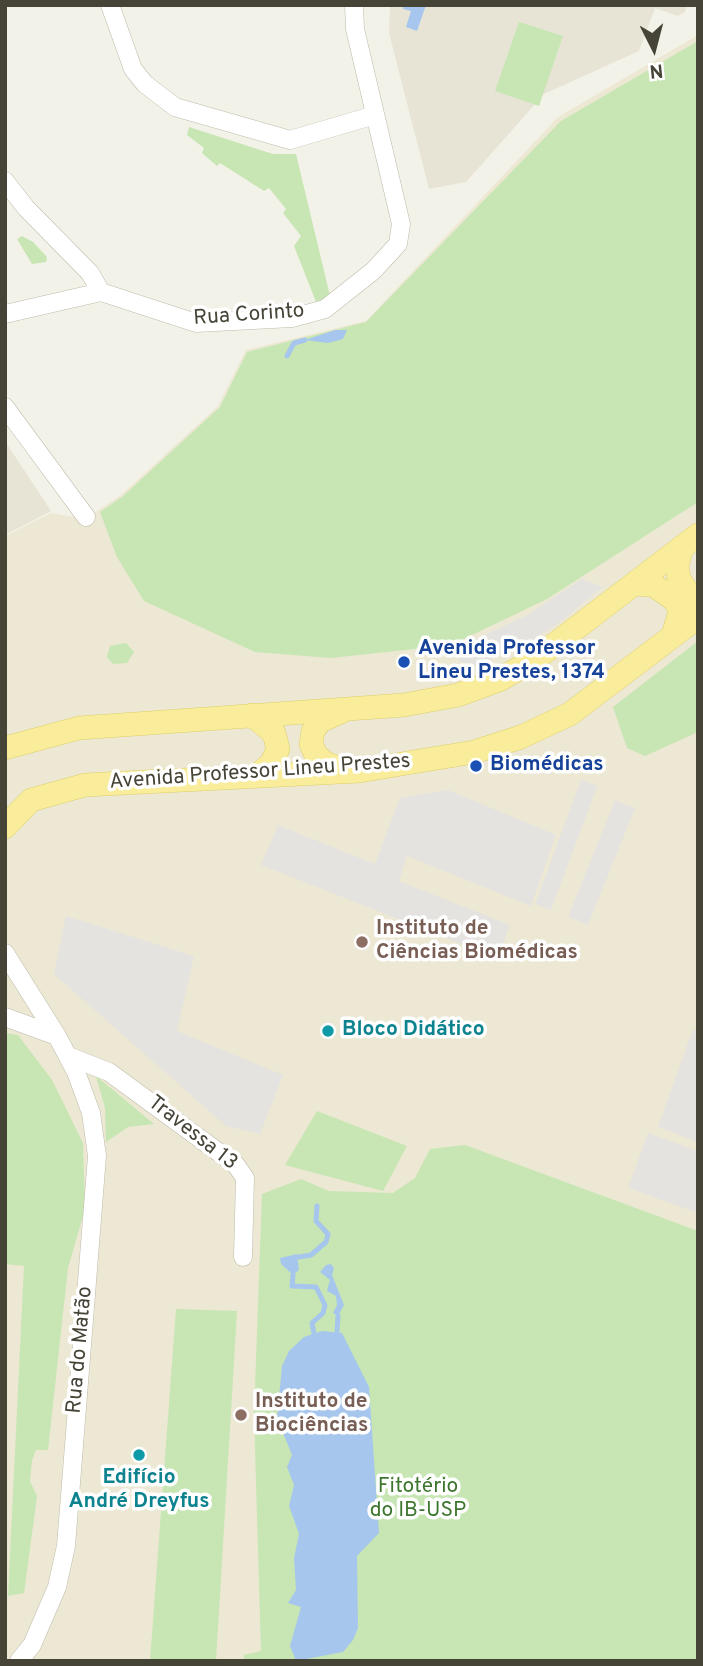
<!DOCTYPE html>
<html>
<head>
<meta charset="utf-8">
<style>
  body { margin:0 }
  #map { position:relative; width:703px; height:1666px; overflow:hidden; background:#f3f2e8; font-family:Overpass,sans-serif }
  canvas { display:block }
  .frame { position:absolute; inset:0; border:7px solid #464337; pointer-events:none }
  .north { position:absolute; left:619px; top:14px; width:70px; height:70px; -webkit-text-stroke:5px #fff; paint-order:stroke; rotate:174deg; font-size:19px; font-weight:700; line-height:28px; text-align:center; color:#464337 }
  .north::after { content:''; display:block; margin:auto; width:24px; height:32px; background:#464337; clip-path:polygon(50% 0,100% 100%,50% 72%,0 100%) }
</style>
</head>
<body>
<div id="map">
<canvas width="703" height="1666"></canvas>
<div class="frame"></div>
<div class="north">N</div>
</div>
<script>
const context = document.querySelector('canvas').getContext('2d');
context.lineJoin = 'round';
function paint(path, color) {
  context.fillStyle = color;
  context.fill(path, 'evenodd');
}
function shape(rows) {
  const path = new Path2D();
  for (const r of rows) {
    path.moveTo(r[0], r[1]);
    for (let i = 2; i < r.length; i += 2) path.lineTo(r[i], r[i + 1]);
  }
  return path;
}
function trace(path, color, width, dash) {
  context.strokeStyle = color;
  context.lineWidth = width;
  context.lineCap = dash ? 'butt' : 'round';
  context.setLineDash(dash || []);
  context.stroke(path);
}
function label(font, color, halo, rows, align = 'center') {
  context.font = font + ' Overpass,sans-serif';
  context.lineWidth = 7;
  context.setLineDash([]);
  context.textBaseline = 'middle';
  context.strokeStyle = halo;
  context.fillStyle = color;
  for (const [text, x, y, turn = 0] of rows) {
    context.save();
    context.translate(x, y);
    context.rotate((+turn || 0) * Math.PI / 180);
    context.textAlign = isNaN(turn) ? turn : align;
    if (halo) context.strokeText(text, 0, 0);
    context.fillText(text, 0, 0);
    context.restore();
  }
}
const residential = shape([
  [390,5,687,5,685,12,678,16,655,8,639,51,544,94,466,182,429,189,389,33],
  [5,441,51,511,5,535]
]);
const education = shape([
  [698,35,698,1661,5,1661,5,536,51,513,85,519,121,495,218,406,246,350,366,321,558,117]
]);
const green = shape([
  [519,22,563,36,539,106,495,91],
  [698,41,698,502,547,599,451,645,331,658,255,652,144,601,117,557,100,512,122,497,220,407,247,352,366,322,561,121],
  [189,127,273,154,296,154,330,296,316,302,294,246,301,236,283,213,286,209,269,188,264,191,220,163,217,166,202,153,204,148,187,135],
  [22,236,33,242,47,257,46,262,32,264,17,239],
  [698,641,698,732,645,756,627,748,613,707],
  [126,643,134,652,127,663,113,664,107,657,110,646],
  [5,1033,18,1035,52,1080,83,1143,85,1209,68,1268,48,1450,36,1450,32,1460,30,1481,37,1496,24,1593,8,1596,24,1266,5,1264],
  [96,1076,154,1124,128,1127,106,1142,105,1108],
  [317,1111,407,1146,383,1191,285,1165],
  [465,1145,698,1231,698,1661,244,1661,244,1655,261,1651,254,1414,262,1194,301,1179,329,1191,393,1193,415,1178,430,1149],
  [176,1309,237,1311,216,1661,150,1661]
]);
const parking = shape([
  [582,579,603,587,556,625,530,641,475,666,459,661,460,646,524,617],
  [581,780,597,786,551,910,535,904],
  [448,790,556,835,531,906,407,856,399,881,510,925,497,958,261,865,278,825,375,864,400,798],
  [615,800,635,808,588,925,568,917],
  [66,916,194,956,177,1031,283,1075,260,1134,226,1126,54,974],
  [693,1029,698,1031,698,1142,658,1127],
  [648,1133,698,1151,698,1213,628,1188]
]);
const water = shape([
  [404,5,426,5,417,31,406,27,411,11,403,9],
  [335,330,347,330,343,339,328,343,305,340],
  [297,1254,299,1270,293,1275,281,1264,280,1258],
  [331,1264,334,1268,332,1275,344,1305,338,1316,333,1313,337,1305,336,1296,327,1291,330,1280,320,1272,326,1265],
  [322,1331,342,1333,369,1387,379,1533,357,1556,358,1628,353,1640,343,1652,296,1661,290,1646,301,1607,288,1603,296,1590,294,1558,299,1534,289,1506,294,1485,287,1467,292,1455,277,1418,282,1366,289,1351,304,1337]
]);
const stream = shape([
  [287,356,294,343,305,340],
  [299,1257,311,1255,326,1242,328,1234,316,1221,317,1206],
  [293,1275,292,1286,316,1287,325,1305,323,1313,312,1323,314,1334],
  [337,1333,338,1316]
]);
const minor = shape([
  [110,5,133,69,145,84,175,107,290,140,375,115],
  [5,181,26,208,90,273,101,292],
  [5,314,101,292,196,323,292,318,325,309,373,271,398,244,401,224,355,29,354,5],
  [5,407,86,517],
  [5,953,57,1036,76,1072,91,1113,97,1156,66,1546,57,1587,32,1645,19,1661],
  [5,1017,57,1036],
  [68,1056,109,1072,236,1165,245,1178,243,1257]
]);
const major = shape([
  [682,547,677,566,679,579,686,590,698,599],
  [634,584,653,585,675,600,680,612,673,635],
  [341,712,320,721,313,731,311,744,316,755,325,763,346,771],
  [252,715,274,733,278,749,271,764,256,776],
  [5,748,79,728,404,705,458,695,499,680,537,658,698,535],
  [5,827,31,800,85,785,359,771,474,752,521,737,570,714,698,617]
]);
const markers = [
  [404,662,7,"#1a4fb4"],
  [476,766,7,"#1a4fb4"],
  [362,942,7,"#8d6e63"],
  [328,1031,7,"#0f9aa8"],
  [241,1415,7,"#8d6e63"],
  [139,1455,7,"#0f9aa8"]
];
const streetNames = [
  ["Rua Corinto",249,316,-4],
  ["Avenida Professor Lineu Prestes",260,773,-4],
  ["Travessa 13",192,1134,38],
  ["Rua do Matão",81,1350,-85]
];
const transitNames = [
  ["Avenida Professor",418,650],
  ["Lineu Prestes, 1374",418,674],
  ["Biomédicas",490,766]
];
const educationNames = [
  ["Instituto de",376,930],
  ["Ciências Biomédicas",376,954],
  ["Instituto de",255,1403],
  ["Biociências",255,1427]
];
const cultureNames = [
  ["Bloco Didático",342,1031],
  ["Edifício",139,1479,"center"],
  ["André Dreyfus",139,1503,"center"]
];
const parkNames = [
  ["Fitotério",418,1488],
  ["do IB-USP",418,1512]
];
paint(residential, '#e7e4d6');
paint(education, '#ece8d3');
paint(green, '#c7e6b3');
paint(parking, '#e5e3e0');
paint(water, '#a7c6ed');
trace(stream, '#a7c6ed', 5);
trace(minor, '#bebbab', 19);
trace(major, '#dece6b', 24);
trace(minor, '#fff', 18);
trace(major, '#f9ed9b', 23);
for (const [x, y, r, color] of markers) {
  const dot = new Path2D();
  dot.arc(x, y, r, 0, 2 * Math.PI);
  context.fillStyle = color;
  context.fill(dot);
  trace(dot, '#fff', 2.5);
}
label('21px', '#464337', '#fff', streetNames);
label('bold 21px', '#164399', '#fff', transitNames, 'left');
label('bold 21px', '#785e54', '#fff', educationNames, 'left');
label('bold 21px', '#0d838f', '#fff', cultureNames, 'left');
label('21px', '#3d762d', '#fff', parkNames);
</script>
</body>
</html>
